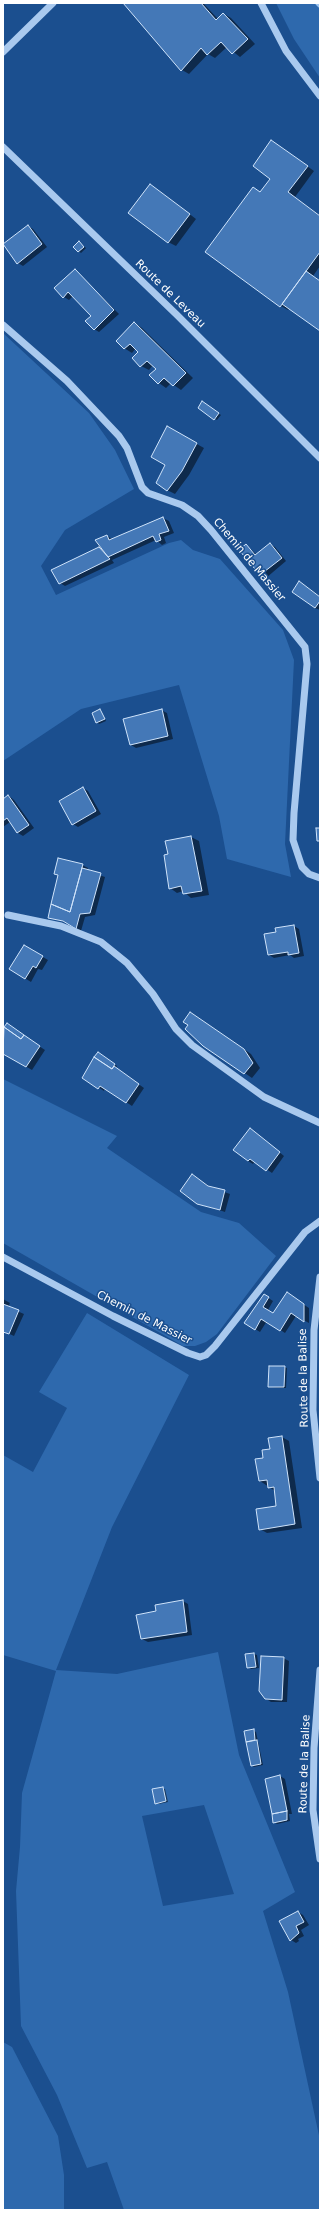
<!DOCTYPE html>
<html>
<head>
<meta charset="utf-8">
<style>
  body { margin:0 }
  #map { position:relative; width:323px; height:2213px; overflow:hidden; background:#1b4f8f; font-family:"DejaVu Sans",sans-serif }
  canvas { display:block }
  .frame { position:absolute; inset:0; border:4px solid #fff; pointer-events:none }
</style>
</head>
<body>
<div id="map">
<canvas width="323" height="2213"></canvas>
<div class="frame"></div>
</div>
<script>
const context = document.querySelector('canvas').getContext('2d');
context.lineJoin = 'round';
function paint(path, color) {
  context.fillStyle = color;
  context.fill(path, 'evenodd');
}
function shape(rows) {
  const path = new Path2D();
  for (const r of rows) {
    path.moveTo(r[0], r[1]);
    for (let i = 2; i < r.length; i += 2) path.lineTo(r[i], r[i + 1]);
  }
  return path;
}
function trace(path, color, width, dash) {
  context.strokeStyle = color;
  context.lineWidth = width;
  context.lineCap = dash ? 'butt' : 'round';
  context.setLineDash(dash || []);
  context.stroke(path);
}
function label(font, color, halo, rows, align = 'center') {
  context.font = font + ' "DejaVu Sans",sans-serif';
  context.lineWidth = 3;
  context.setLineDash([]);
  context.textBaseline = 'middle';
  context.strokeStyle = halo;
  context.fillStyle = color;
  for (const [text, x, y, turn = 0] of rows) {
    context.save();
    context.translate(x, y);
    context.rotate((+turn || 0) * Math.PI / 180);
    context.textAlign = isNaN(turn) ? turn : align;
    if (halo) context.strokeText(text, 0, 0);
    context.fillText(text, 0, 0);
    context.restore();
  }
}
const green = shape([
  [276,3,320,3,320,78,294,39],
  [3,333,89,413,115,450,134,489,65,530,41,566,56,595,169,543,181,540,193,550,220,559,283,630,294,660,285,844,291,877,227,859,219,816,179,685,81,709,3,761],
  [3,1079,117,1136,107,1148,201,1212,239,1223,276,1256,217,1334,206,1342,195,1346,183,1346,3,1243],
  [87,1313,189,1375,112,1527,56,1670,117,1674,218,1652,239,1755,295,1892,263,1911,288,1992,320,2140,320,2210,124,2210,107,2162,87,2168,57,2095,21,2026,16,1891,20,1847,22,1793,56,1671,3,1655,3,1455,33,1472,67,1408,39,1392],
  [204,1805,234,1894,163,1906,142,1816],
  [3,2042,12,2047,58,2136,64,2175,64,2210,3,2210]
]);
const shadow = shape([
  [124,3,203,3,218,19,224,14,231,18,255,44,240,57,227,47,215,58,208,54,189,74,182,70],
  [272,141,314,171,295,197,320,216,320,266,313,276,320,281,320,330,290,308,288,310,281,306,261,193,272,179],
  [158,190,196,219,176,246,168,242],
  [28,226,33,229,47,247,23,266,18,263],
  [79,242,86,248,81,253,74,247],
  [75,270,119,314,99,332,94,329,93,316,73,296,69,300,64,297],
  [135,323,142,328,193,378,181,390,171,383,166,388,159,383,157,369,153,365,149,370,141,366,133,358,140,352,136,348,132,353,124,348],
  [205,404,221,415,217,420,199,407],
  [168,428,204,448,189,475,175,494,167,490],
  [163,518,169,521,174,533,164,537,166,543,162,545,156,540,112,560,114,563,65,586,60,583,53,570,100,548,96,541,107,536,112,539],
  [270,544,275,547,286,561,266,578,260,574,246,545,257,555],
  [300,582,320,597,320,610,315,608],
  [100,710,106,721,99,724,97,722],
  [161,710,167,713,173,739,136,748,131,745],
  [83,788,88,791,101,814,78,827,73,824],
  [9,796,14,800,34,828,23,836,18,833,10,822,3,827,3,800],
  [191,837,199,841,209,895,191,898,183,891,177,893,170,888,169,855],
  [82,865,88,868,87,871,105,877,95,915,85,917,81,931,69,923,49,917,59,876,55,873],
  [294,926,299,929,304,956,294,958,290,955,274,958,269,955,277,933],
  [24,946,48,960,42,970,38,969,31,982,10,969],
  [198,1018,251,1054,260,1068,252,1078,204,1045],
  [7,1025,45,1050,32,1070,3,1053,3,1031],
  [98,1054,117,1066,116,1068,144,1088,132,1106,105,1088,104,1091,83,1077],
  [99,1059,117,1071,116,1072,99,1062],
  [255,1132,284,1156,272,1173,255,1161,253,1164,248,1161],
  [193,1175,210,1187,230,1194,225,1212,198,1203],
  [264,1295,273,1301,268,1310,274,1314,292,1297,309,1308,309,1323,296,1316,285,1333,267,1321,260,1332,255,1329],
  [3,1299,10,1303,8,1307,24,1314,14,1336,3,1331],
  [284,1367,287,1368,286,1388,269,1387],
  [282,1437,289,1441,302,1528,267,1533,260,1529,277,1507,275,1491,260,1481,264,1459],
  [183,1601,188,1604,192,1635,148,1642,142,1639],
  [254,1654,257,1655,259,1668,251,1669,248,1667],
  [283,1658,289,1661,287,1702,271,1702,265,1698],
  [254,1731,256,1732,263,1765,254,1767,252,1765,245,1732],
  [280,1776,285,1779,292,1814,289,1814,290,1821,277,1824,274,1822],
  [162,1788,165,1789,168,1802,159,1804,156,1803],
  [298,1912,303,1915,309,1925,301,1930,304,1936,298,1939,299,1941,296,1943,291,1940]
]);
const stream = shape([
  [318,3,320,5]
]);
const building = shape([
  [123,3,201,3,216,20,223,13,248,39,232,54,221,42,207,55,201,48,181,71,123,3],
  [271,140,308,166,288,192,320,216,320,252,280,307,205,252,253,187,260,192,270,179,253,166,271,140],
  [150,184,190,214,168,243,128,213,150,184],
  [28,225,42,244,17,264,3,244,28,225],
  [79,241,84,247,78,252,73,247,79,241],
  [75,269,114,310,94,330,85,321,91,316,68,292,63,298,54,288,75,269],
  [306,271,320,281,320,331,282,304,306,271],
  [134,322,186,373,173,386,164,378,158,384,149,375,156,369,147,361,140,367,132,358,138,352,130,344,124,349,116,341,134,322],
  [202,401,219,413,214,420,198,408,202,401],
  [167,426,197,443,182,471,167,491,156,483,165,465,151,457,167,426],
  [163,517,169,531,159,534,161,540,156,542,153,536,108,557,95,540,107,535,109,540,163,517],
  [270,543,282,558,260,575,239,550,246,544,255,555,270,543],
  [99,547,110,559,59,584,51,570,99,547],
  [299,581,320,597,320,601,315,608,292,592,299,581],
  [100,709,105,719,96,723,92,713,100,709],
  [162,709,168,736,130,745,123,719,162,709],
  [83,787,96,811,72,825,59,801,83,787],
  [8,795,29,825,17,833,7,818,3,821,3,799,8,795],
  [316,828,320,828,320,841,317,841,316,828],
  [191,836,202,891,183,894,181,886,169,889,164,855,168,854,165,841,191,836],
  [58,858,83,864,70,912,51,904,58,875,54,874,58,858],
  [82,868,101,873,90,913,80,914,76,929,63,921,48,918,51,904,70,912,82,868],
  [294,925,299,953,288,955,288,952,268,955,264,934,276,932,275,928,294,925],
  [24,945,43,956,36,968,33,966,25,979,9,969,24,945],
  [190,1012,244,1049,253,1063,244,1074,203,1046,185,1029,188,1025,183,1022,190,1012],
  [7,1023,24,1035,21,1039,4,1027,7,1023],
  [4,1027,21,1039,24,1035,40,1046,26,1067,3,1054,4,1027],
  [98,1052,115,1064,112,1069,94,1057,98,1052],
  [94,1057,112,1069,114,1066,139,1084,126,1103,100,1086,98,1089,82,1078,94,1057],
  [250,1128,280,1152,266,1171,250,1159,248,1161,233,1150,250,1128],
  [192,1174,208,1186,225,1190,220,1210,197,1204,180,1191,192,1174],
  [287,1292,304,1304,304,1322,291,1313,280,1331,261,1319,255,1330,244,1323,264,1294,269,1297,263,1307,273,1313,287,1292],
  [3,1304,19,1310,9,1334,3,1332,3,1304],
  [269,1366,285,1366,284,1387,268,1387,269,1366],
  [282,1436,295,1524,259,1530,256,1509,276,1506,274,1487,268,1488,267,1480,259,1481,255,1459,263,1458,262,1450,270,1449,268,1438,282,1436],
  [183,1600,187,1632,141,1639,136,1615,156,1611,155,1605,183,1600],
  [254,1653,256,1667,247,1668,245,1654,254,1653],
  [261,1656,284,1657,282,1700,265,1699,259,1691,261,1656],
  [254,1729,255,1740,246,1742,244,1731,254,1729],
  [257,1740,261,1764,251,1766,246,1742,257,1740],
  [280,1775,287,1811,272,1814,265,1779,280,1775],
  [163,1787,166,1801,155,1804,152,1789,163,1787],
  [287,1811,287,1820,273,1823,272,1814,287,1811],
  [298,1911,304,1922,296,1926,299,1933,290,1941,279,1921,298,1911]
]);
const minor = shape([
  [261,3,286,51,320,96],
  [3,52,53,3],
  [3,147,177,315,320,458],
  [3,325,67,381,119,436,127,448,142,487,148,493,182,505,198,516,211,530,305,647,307,664,294,813,293,840,302,867,309,874,320,878],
  [8,915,61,926,101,942,127,963,153,994,176,1029,192,1045,264,1097,320,1123],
  [3,1257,113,1316,188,1353,200,1357,206,1355,215,1346,305,1232,320,1221],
  [320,1277,314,1330,313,1410,320,1478],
  [320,1670,314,1748,313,1810,320,1859]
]);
const streetNames = [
  ["Route de Leveau",170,294,44],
  ["Chemin de Massier",249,560,50],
  ["Chemin de Massier",144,1318,27],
  ["Route de la Balise",304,1378,-91],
  ["Route de la Balise",305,1764,-88]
];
paint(green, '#2e69ad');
paint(shadow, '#0007');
trace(stream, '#9cc4f0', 5.5);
paint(building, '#4478b7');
trace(building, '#cfe3fa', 1);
trace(minor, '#a9c9ee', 7);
label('11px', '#fff', '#1b4f8f', streetNames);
</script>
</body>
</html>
